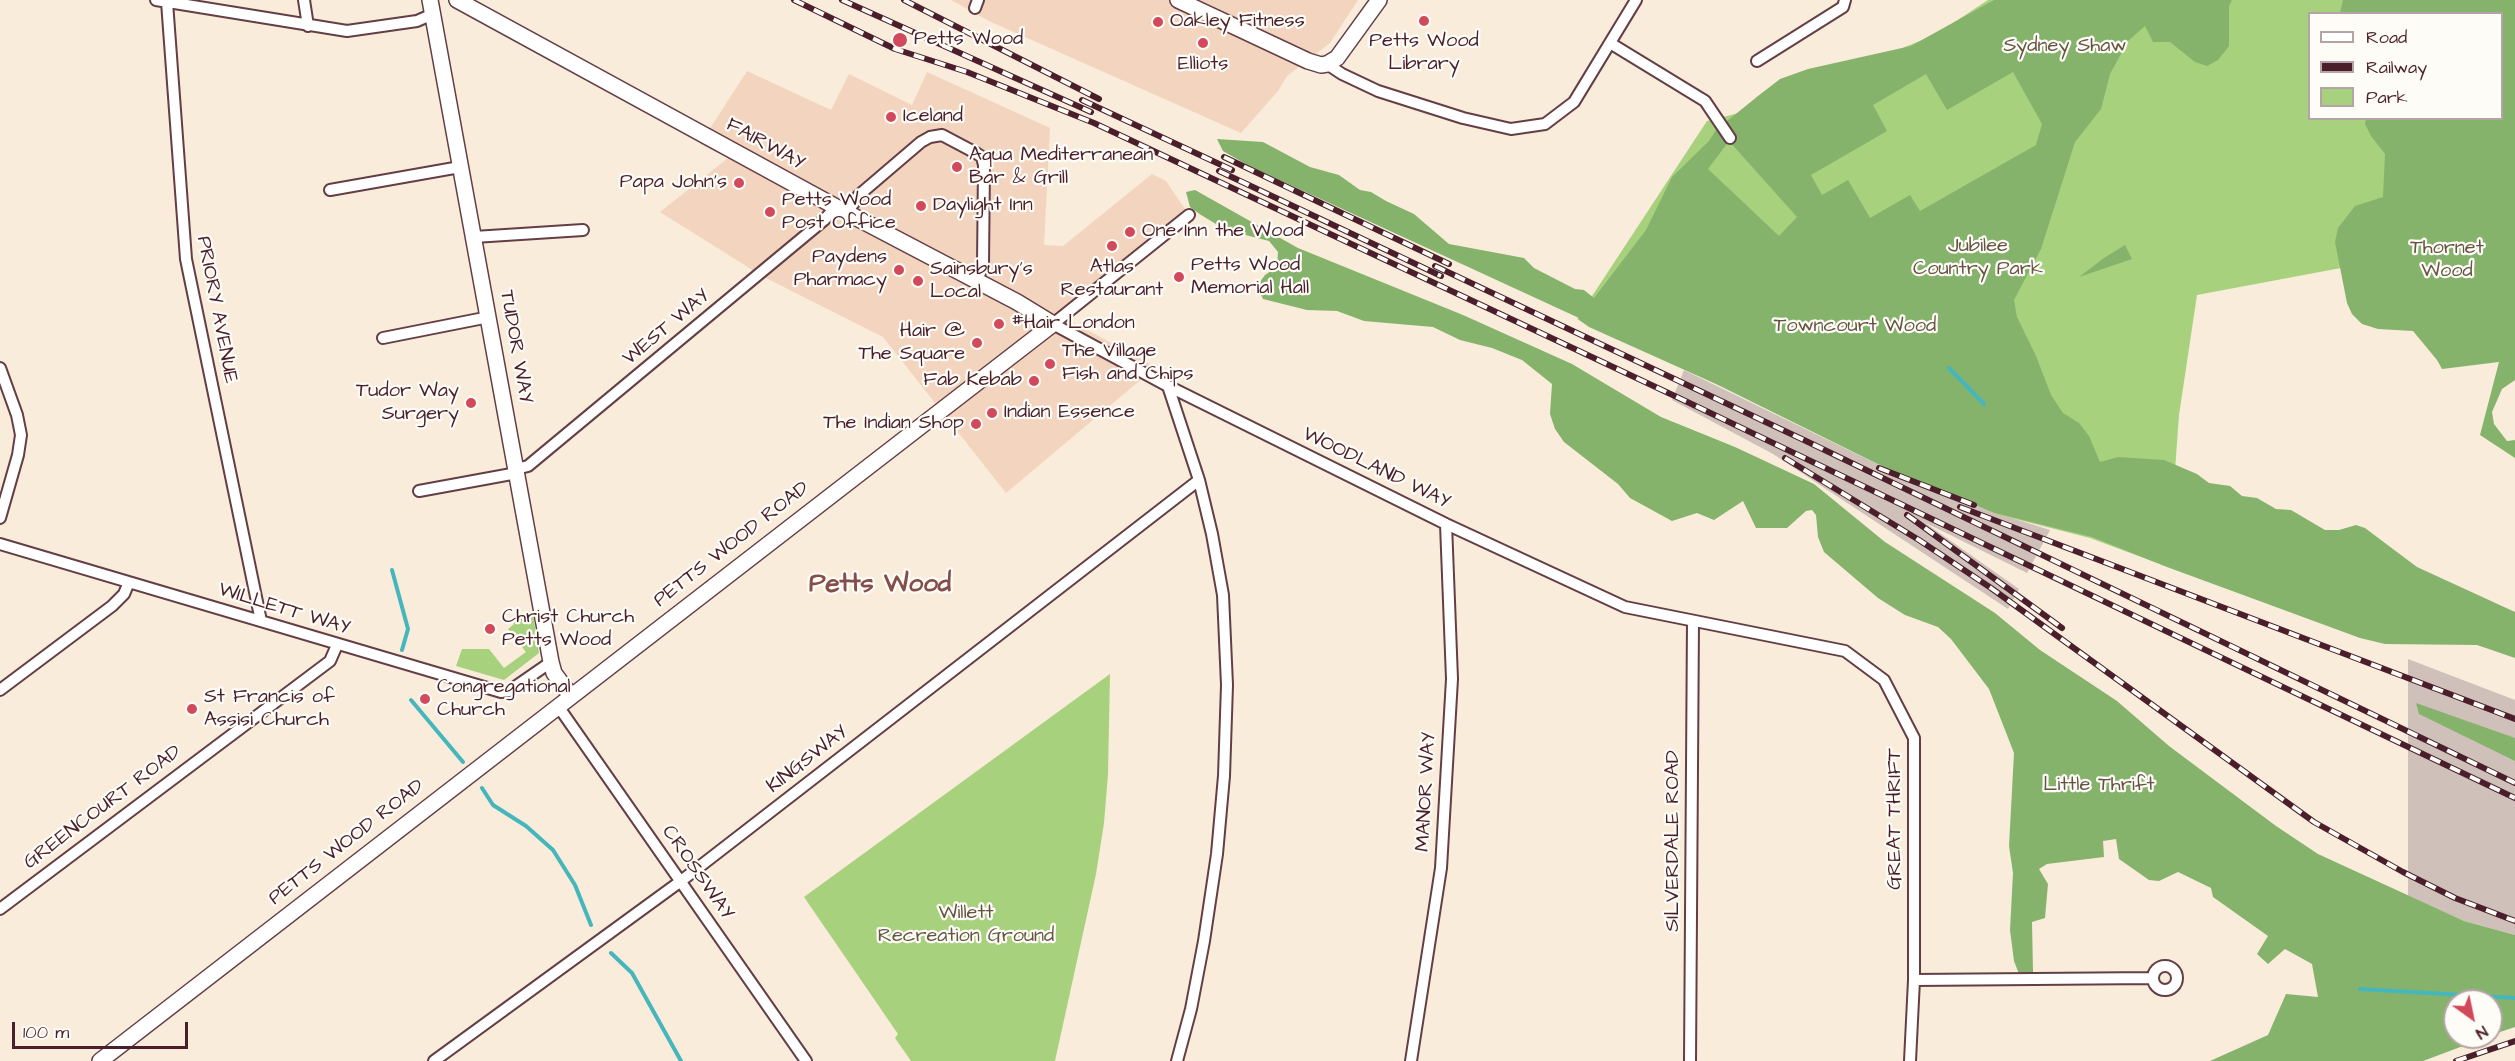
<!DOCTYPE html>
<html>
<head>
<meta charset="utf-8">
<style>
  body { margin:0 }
  #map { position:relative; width:2515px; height:1061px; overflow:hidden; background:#f9ecdb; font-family:"Architects Daughter",sans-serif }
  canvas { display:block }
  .legend { position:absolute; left:2308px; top:12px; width:195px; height:108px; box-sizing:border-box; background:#fdfcf7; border:2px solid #b5a4a5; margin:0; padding:8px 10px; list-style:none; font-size:18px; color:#4a1f2b }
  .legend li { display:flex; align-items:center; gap:12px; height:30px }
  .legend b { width:30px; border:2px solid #b5a4a5 }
  .north { position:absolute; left:2443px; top:989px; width:60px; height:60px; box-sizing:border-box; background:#fdfcf7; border:2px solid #b5a4a5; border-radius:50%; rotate:147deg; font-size:16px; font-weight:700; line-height:24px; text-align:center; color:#4a1f2b }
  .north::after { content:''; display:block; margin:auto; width:21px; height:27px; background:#d1495b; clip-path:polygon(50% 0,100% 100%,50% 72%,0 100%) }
  .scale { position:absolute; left:12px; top:1022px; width:176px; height:27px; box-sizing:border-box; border:3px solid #4a1f2b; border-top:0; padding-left:8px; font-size:18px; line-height:21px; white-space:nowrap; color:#4a1f2b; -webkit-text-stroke:4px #fdfcf7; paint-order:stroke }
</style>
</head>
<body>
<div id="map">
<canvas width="2515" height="1061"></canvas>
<ul class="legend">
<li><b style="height:8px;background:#fff"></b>Road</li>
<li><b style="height:8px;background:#4a1f2b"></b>Railway</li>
<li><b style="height:16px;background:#a7d17c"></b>Park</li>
</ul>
<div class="north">N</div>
<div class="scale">100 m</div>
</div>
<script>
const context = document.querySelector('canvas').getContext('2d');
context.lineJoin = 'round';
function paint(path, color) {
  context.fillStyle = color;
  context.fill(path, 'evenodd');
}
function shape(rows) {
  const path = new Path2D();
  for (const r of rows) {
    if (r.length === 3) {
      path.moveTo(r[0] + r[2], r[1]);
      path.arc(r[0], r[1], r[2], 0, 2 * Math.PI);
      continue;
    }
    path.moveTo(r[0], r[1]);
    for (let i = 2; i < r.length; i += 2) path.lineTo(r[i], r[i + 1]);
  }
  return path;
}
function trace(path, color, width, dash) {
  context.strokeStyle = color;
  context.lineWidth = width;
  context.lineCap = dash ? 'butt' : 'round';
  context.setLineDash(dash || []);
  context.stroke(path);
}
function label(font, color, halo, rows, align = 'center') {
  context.font = font + ' "Architects Daughter",sans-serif';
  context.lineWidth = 4.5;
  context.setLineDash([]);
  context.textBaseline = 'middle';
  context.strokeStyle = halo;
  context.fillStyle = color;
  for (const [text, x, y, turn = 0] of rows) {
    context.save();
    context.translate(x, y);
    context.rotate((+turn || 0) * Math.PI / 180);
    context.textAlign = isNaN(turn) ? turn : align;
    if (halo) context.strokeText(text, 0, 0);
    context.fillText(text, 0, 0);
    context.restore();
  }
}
const built = shape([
  [951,0,1358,0,1330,43,1287,76,1278,91,1241,133,989,21],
  [747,71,831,110,849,74,912,105,927,72,1050,128,1044,245,1063,246,1152,174,1166,181,1187,212,1063,317,1156,367,1006,493,883,337,762,276,660,212,728,158,700,144]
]);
const industrial = shape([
  [1684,370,1904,477,1996,513,2050,530,2027,573,1924,522,2019,589,2008,609,1773,454,1672,400],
  [2408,659,2515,700,2515,935,2464,921,2408,896]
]);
const green = shape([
  [1988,0,2515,0,2515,166,2341,268,2197,295,2179,415,2168,567,2090,538,1996,514,1577,319,1707,121,1739,113,1935,35],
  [2310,14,2502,14,2502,118,2310,118],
  [533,615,539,653,504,680,456,666,462,649,489,649,504,668,526,652,508,629,514,624,510,619],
  [1110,674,1108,774,1104,823,1096,874,1055,1061,911,1061,895,1038,898,1034,804,897]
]);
const forest = shape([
  [1994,0,2232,0,2229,6,2229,46,2218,60,2207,66,2195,62,2170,42,2153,42,2145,26,2128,41,2110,74,2101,109,2075,142,2041,249,2014,300,2017,317,2036,356,2051,395,2063,413,2079,423,2089,436,2100,462,2118,457,2164,460,2197,474,2209,483,2230,486,2242,496,2257,498,2276,509,2291,510,2325,530,2339,530,2356,525,2365,528,2417,567,2515,612,2515,658,2477,645,2385,644,2360,638,2167,567,2092,537,1995,513,1904,477,1716,384,1589,327,1579,320,1579,318,1249,166,1223,151,1217,139,1263,142,1310,167,1339,175,1360,190,1371,192,1386,201,1414,214,1449,244,1524,258,1534,268,1575,289,1584,290,1594,298,1646,230,1672,177,1709,141,1716,130,1758,96,1780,79,1808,69,1911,46],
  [2013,72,2042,124,2036,145,1920,211,1910,195,1870,218,1848,180,1822,195,1811,175,1887,131,1873,105,1926,74,1947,110],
  [1729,141,1797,217,1779,236,1708,169],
  [2343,0,2515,0,2515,380,2502,389,2492,412,2494,424,2507,441,2515,440,2515,458,2480,435,2499,362,2442,369,2437,360,2413,331,2378,329,2362,324,2352,314,2347,303,2335,242,2338,228,2355,206,2383,197,2385,154,2371,136,2365,124,2366,119,2502,118,2502,14,2340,13],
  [1195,190,1298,248,1463,315,1572,364,1661,417,1735,447,1814,484,1885,542,1995,613,2040,650,2117,701,2169,746,2276,826,2318,854,2464,921,2515,935,2515,1027,2491,1035,2491,1001,2455,1001,2455,1037,2487,1037,2423,1061,2210,1061,2268,1035,2286,994,2318,997,2312,964,2285,949,2268,964,2257,954,2268,936,2213,897,2211,888,2178,872,2159,881,2149,880,2119,859,2116,839,2103,841,2104,857,2047,864,2039,869,2048,884,2045,918,2032,922,2033,972,2019,974,2014,961,2010,930,2013,873,2009,846,2014,753,1989,689,1951,639,1938,627,1905,615,1878,598,1824,552,1818,537,1816,515,1812,510,1806,511,1787,528,1756,528,1743,501,1714,520,1697,513,1672,521,1630,498,1618,484,1564,442,1555,429,1550,414,1552,384,1522,360,1492,348,1460,340,1433,327,1364,321,1337,311,1307,310,1263,299,1257,286,1265,275,1277,267,1278,252,1269,241,1226,230,1201,215,1190,207,1186,192],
  [2125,245,2132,259,2079,277,2104,258],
  [2416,703,2515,738,2515,761,2419,714]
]);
const stream = shape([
  [1949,368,1984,404],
  [392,570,408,629,402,650],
  [411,700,463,762],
  [482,788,493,805,526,826,553,850,575,885,591,925],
  [611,953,632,973,681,1061],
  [2360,989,2515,998]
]);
const street = shape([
  [156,0,347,31,417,21,433,14],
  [304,0,308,26],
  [167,2,186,259,261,621],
  [975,8,978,0],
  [1610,43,1705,101,1730,138],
  [1757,61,1843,7,1845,0],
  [1327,64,1342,74,1378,91,1463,118,1511,129,1545,124,1574,102,1636,0],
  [330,190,460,167],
  [847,213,859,195,921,142,930,137,942,135,976,153,982,157,984,165,983,265,977,281],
  [1189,215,1053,324,1168,386,1446,524,1625,607,1845,651,1884,680,1914,738,1914,980,1910,1061],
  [474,237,583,230],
  [383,338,489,317],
  [0,368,17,415,21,435,18,455,0,518],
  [1168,386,1199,480,1212,534,1223,595,1227,685,1224,776,1217,854,1204,941,1191,1009,1177,1061],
  [516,469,528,466,534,461,824,220,836,207],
  [419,491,517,473],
  [0,544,501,692,509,691,551,662],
  [0,690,112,606,124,594,129,582],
  [558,706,806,1061],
  [0,909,330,661,337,645],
  [2165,978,12],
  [1914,980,2153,978],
  [434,1061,681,881,1199,480],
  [1411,1061,1441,868,1452,679,1446,524],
  [1690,1061,1693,621]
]);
const secondary = shape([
  [430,0,551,662,554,673,571,696],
  [1178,0,1308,61,1321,65,1327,64,1337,58,1379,0],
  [100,1061,1053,324,1017,302,836,207,457,0]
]);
const rail = shape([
  [794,0,895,49,967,72,1094,123,1679,398,2515,798],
  [842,0,1091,112],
  [904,0,1099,99],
  [1082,100,1232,170],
  [1224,157,1449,264],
  [1219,171,1441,276],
  [1435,266,1806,441,2515,783],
  [1785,458,1919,540,1991,588,2314,822,2403,872,2455,898,2515,921],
  [1879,468,1974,505],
  [1960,507,2515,719],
  [1907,515,2062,628],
  [2456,1061,2515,1041]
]);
const markers = [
  [1424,21,6,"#d1495b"],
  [1158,22,6,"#d1495b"],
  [900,40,8,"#d1495b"],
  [1203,43,6,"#d1495b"],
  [891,117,6,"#d1495b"],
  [957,167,6,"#d1495b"],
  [739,183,6,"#d1495b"],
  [921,206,6,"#d1495b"],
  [770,212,6,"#d1495b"],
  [1130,232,6,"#d1495b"],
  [1112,246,6,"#d1495b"],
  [899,270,6,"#d1495b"],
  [1179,277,6,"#d1495b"],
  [918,281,6,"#d1495b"],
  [999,324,6,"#d1495b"],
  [977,343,6,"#d1495b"],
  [1050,364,6,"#d1495b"],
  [1034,381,6,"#d1495b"],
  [471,403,6,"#d1495b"],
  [992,413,6,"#d1495b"],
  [976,424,6,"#d1495b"],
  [490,629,6,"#d1495b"],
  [425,699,6,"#d1495b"],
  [192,709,6,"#d1495b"]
];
const poiNames = [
  ["Oakley Fitness",1170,22],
  ["Petts Wood",914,40],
  ["Petts Wood",1424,42,"center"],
  ["Library",1424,65,"center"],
  ["Elliots",1203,65,"center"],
  ["Iceland",903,117],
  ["Aqua Mediterranean",969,156],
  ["Bar & Grill",969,179],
  ["Papa John's",727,183,"right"],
  ["Petts Wood",782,201],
  ["Post Office",782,224],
  ["Daylight Inn",933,206],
  ["One Inn the Wood",1142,232],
  ["Paydens",887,258,"right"],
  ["Pharmacy",887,281,"right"],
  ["Petts Wood",1191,266],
  ["Memorial Hall",1191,289],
  ["Atlas",1112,268,"center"],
  ["Restaurant",1112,291,"center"],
  ["Sainsbury's",930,270],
  ["Local",930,293],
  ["#Hair London",1011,324],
  ["Hair @",965,332,"right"],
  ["The Square",965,355,"right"],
  ["The Village",1062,352],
  ["Fish and Chips",1062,375],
  ["Fab Kebab",1022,381,"right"],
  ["Tudor Way",459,392,"right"],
  ["Surgery",459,415,"right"],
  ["Indian Essence",1004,413],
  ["The Indian Shop",964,424,"right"],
  ["Christ Church",502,618],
  ["Petts Wood",502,641],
  ["Congregational",437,688],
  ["Church",437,711],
  ["St Francis of",204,698],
  ["Assisi Church",204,721]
];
const parkNames = [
  ["Sydney Shaw",2065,47],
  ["Jubilee",1978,247],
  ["Country Park",1978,270],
  ["Thornet",2447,249],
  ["Wood",2447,272],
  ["Towncourt Wood",1855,327],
  ["Little Thrift",2099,786],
  ["Willett",966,914],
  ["Recreation Ground",966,937]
];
const streetNames = [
  ["FAIRWAY",765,145,29],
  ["PRIORY AVENUE",216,310,79],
  ["WEST WAY",667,328,-40],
  ["TUDOR WAY",515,347,80],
  ["WOODLAND WAY",1376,469,26],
  ["PETTS WOOD ROAD",732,545,-38],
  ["WILLETT WAY",284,610,17],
  ["KINGSWAY",808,760,-38],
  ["MANOR WAY",1427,792,-87],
  ["GREENCOURT ROAD",103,808,-37],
  ["GREAT THRIFT",1896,819,-90],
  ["SILVERDALE ROAD",1674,841,-90],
  ["PETTS WOOD ROAD",347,843,-38],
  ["CROSSWAY",697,873,55]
];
const districtNames = [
  ["Petts Wood",880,586]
];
paint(built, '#f3d4be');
paint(industrial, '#cfc0ba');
paint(green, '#a7d17c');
paint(forest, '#85b36c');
trace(stream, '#46b6bd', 4);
trace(street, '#643e45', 14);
trace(secondary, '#643e45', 18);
trace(street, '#fff', 10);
trace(secondary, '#fff', 15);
trace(rail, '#4a1f2b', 6);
trace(rail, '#fdfcf7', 4, [11]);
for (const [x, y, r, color] of markers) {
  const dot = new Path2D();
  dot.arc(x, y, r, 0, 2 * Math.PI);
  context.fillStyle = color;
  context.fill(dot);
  trace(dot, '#fdfcf7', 2);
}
label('20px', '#4a1f2b', '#fdfcf7', poiNames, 'left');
label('20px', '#665443', '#fdfcf7', parkNames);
label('20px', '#4a1f2b', '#fdfcf7', streetNames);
label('bold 26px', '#844d4a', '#fdfcf7', districtNames);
</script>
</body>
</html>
